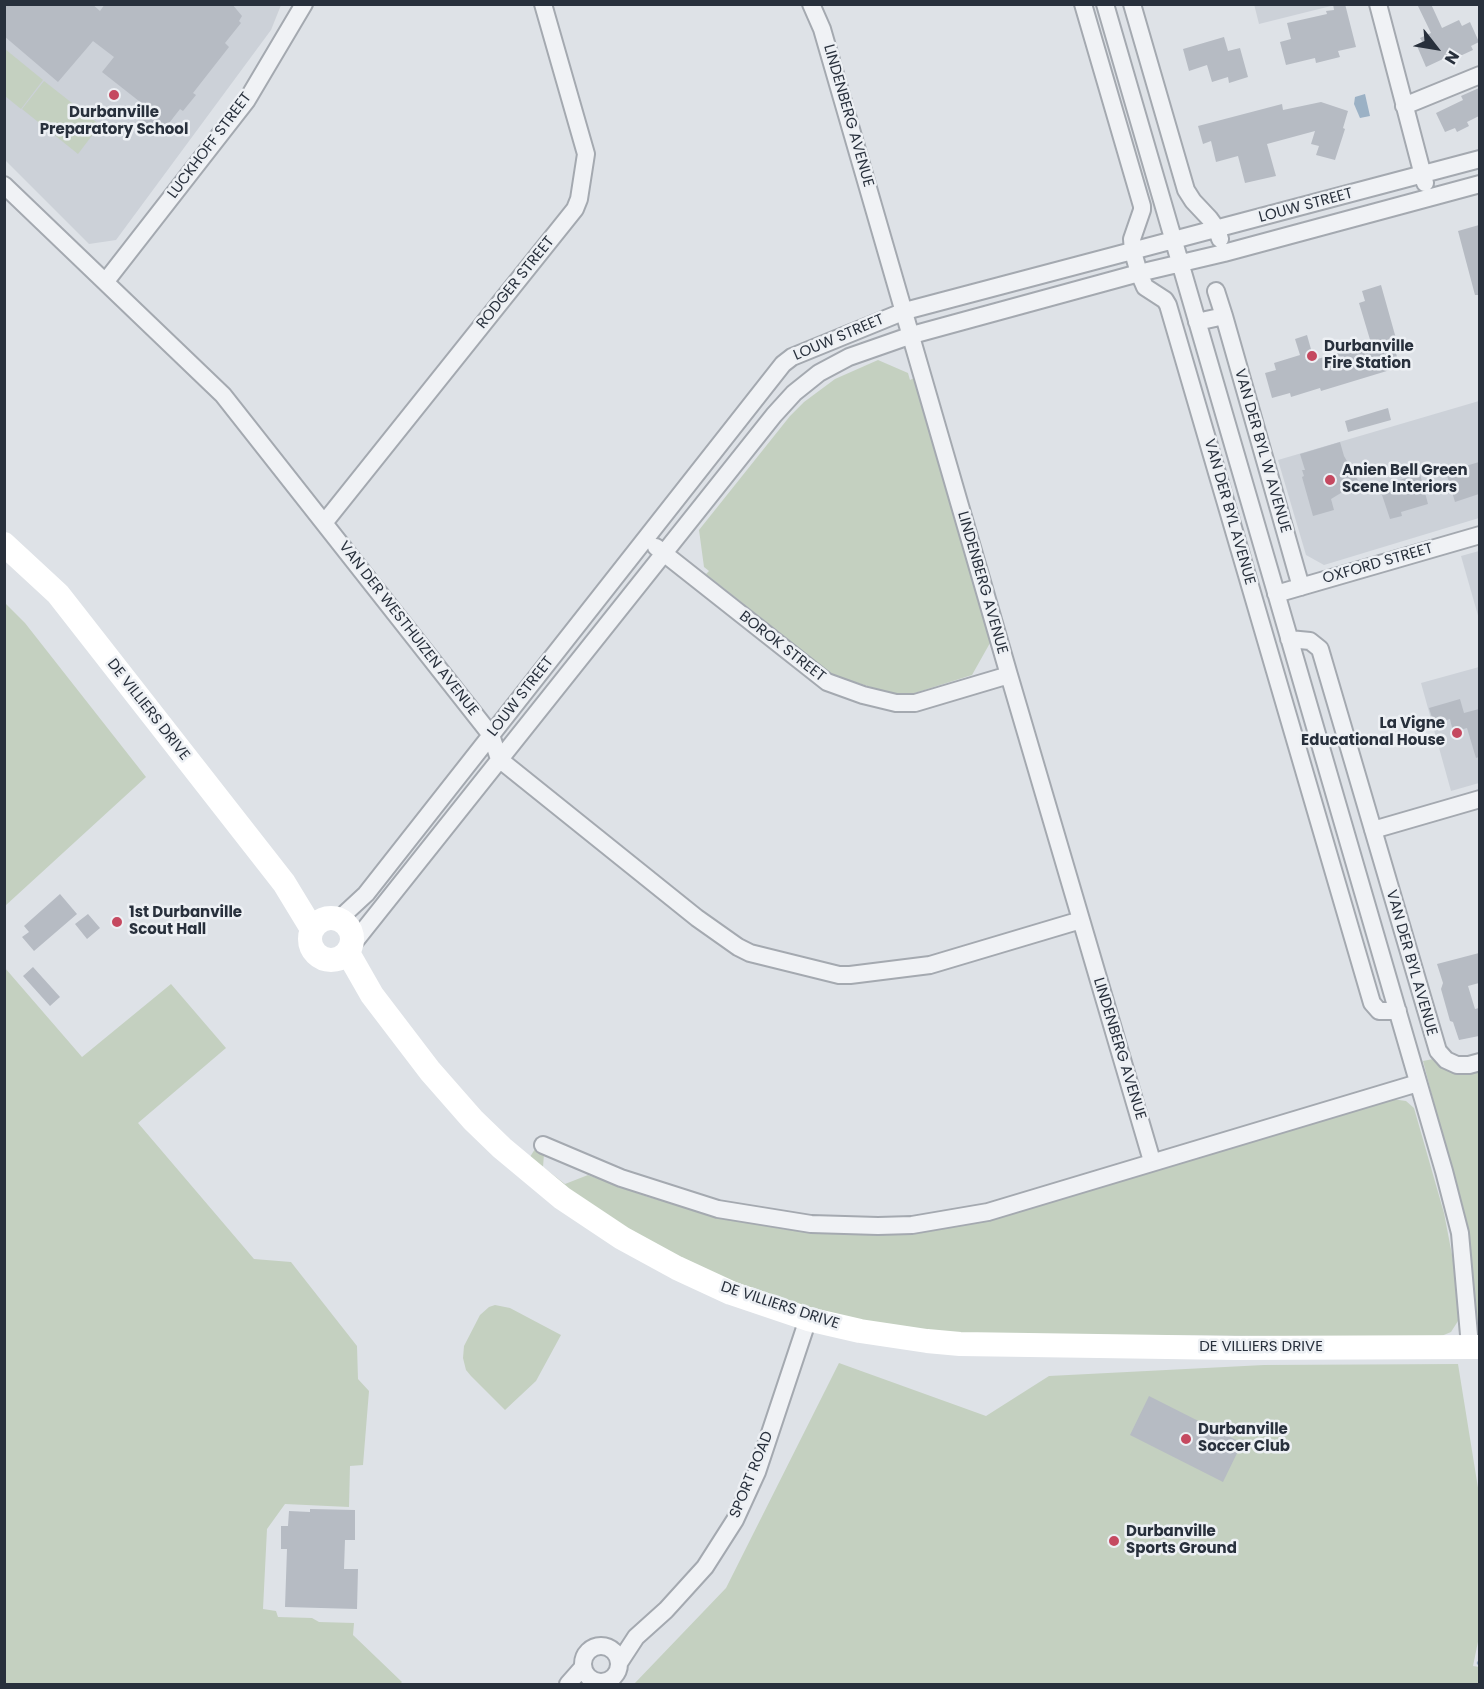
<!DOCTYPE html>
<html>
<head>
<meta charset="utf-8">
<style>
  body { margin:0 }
  #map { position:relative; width:1484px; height:1689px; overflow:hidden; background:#dee2e7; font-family:Poppins,sans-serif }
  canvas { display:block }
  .frame { position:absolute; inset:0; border:6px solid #28303c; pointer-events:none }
  .north { position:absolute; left:1406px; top:18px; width:60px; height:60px; -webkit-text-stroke:4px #edf0f4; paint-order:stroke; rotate:121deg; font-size:16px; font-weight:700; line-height:24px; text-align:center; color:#28303c }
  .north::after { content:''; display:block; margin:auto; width:21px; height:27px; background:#28303c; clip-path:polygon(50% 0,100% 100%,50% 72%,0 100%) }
</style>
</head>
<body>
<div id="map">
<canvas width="1484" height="1689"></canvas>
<div class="frame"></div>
<div class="north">N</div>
</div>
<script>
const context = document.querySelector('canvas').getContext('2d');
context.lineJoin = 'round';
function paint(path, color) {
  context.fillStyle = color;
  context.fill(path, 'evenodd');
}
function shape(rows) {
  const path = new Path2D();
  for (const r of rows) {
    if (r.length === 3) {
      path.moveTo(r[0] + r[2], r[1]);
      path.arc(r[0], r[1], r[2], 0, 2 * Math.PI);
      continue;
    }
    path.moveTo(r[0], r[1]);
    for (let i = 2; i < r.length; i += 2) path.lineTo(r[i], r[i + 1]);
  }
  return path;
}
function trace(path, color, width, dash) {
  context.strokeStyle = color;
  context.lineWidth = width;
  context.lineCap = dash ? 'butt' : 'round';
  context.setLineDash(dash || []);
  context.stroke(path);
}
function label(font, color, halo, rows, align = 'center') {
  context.font = font + ' Poppins,sans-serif';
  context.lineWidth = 5;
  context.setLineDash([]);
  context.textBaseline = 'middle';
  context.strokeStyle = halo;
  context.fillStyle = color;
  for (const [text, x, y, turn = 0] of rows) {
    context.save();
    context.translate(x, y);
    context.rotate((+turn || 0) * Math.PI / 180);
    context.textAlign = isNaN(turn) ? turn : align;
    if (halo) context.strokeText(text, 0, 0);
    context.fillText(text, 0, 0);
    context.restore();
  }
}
const built = shape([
  [1254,4,1335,5,1259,24],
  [4,5,281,5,271,30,116,240,89,244,5,160],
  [1479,401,1479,518,1324,565,1306,555,1278,460],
  [1479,551,1480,551,1479,619,1461,556],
  [1479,667,1479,783,1451,791,1421,683]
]);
const green = shape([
  [5,49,43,80,21,109,5,96],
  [44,81,100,125,78,154,22,109],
  [878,360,908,373,910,380,914,378,990,643,972,675,902,697,833,675,706,574,709,571,704,567,699,530,790,416,804,402,835,379],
  [5,603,25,623,146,777,5,906],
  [5,968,82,1057,171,984,226,1048,138,1123,254,1259,291,1262,357,1346,358,1379,369,1391,363,1465,350,1466,349,1507,285,1504,267,1529,263,1609,276,1611,278,1617,312,1618,319,1622,354,1623,353,1635,402,1682,400,1684,5,1684],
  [1433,1059,1443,1067,1455,1072,1469,1073,1479,1071,1479,1330,1476,1323,1470,1250,1465,1221,1423,1061],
  [1392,1099,1406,1101,1414,1108,1444,1213,1453,1260,1459,1315,1458,1321,1451,1332,1439,1337,970,1334,925,1330,834,1317,685,1264,600,1215,528,1160,535,1149,544,1154,543,1167,565,1184,588,1175,648,1197,735,1220,782,1229,831,1234,872,1234],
  [495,1305,510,1308,561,1335,536,1381,505,1410,471,1376,466,1370,463,1358,464,1346,480,1315,489,1307],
  [839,1363,986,1416,1049,1376,1264,1365,1458,1364,1479,1494,1480,1632,1473,1666,1479,1667,1479,1684,634,1684,726,1588]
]);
const water = shape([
  [1365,94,1370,116,1360,118,1354,104,1355,97]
]);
const stream = shape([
  [1479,1663,1480,1662]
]);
const building = shape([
  [4,4,92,4,100,11,105,4,232,4,242,16,239,21,241,23,225,43,229,47,193,93,196,95,183,111,180,109,159,136,135,117,144,105,102,72,114,57,93,41,58,82,4,36],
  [1333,4,1345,4,1356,47,1338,51,1340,57,1316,63,1315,58,1286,65,1280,42,1291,39,1287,23,1327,14,1326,11,1334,10],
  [1417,4,1431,4,1442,28,1459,20,1462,26,1470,22,1479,42,1471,46,1473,50,1447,62,1443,59,1426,67,1417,46,1423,43,1420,38,1431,33],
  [1224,37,1228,51,1240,48,1248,77,1229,83,1228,77,1212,82,1207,65,1189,71,1183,49],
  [1479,88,1479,116,1467,122,1469,126,1457,132,1455,128,1445,132,1436,113,1463,100,1461,96],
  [1321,102,1348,111,1343,128,1345,129,1335,160,1316,155,1319,146,1311,144,1315,131,1267,144,1276,176,1245,183,1238,156,1216,162,1211,141,1203,144,1198,126,1282,104,1283,110],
  [1479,225,1479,295,1475,295,1458,231],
  [1381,285,1397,342,1393,343,1400,367,1321,391,1320,388,1291,397,1290,393,1272,398,1265,373,1276,370,1274,363,1300,355,1295,339,1307,335,1314,360,1371,343,1359,303,1365,301,1362,291],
  [1388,408,1391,420,1348,432,1345,421],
  [1340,442,1344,456,1359,482,1331,499,1334,510,1313,516,1302,477,1304,476,1302,470,1305,470,1300,454],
  [1479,462,1479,494,1455,502,1446,472],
  [1420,474,1428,504,1401,512,1402,516,1390,519,1379,486],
  [1460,699,1464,713,1479,709,1479,757,1476,758,1467,728,1453,732,1450,719,1434,724,1429,708],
  [60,894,77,914,34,951,22,937,29,932,24,926],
  [88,914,100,928,87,939,75,924],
  [1479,953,1479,983,1468,986,1475,1009,1479,1008,1479,1036,1459,1040,1453,1022,1450,1021,1441,989,1443,983,1437,964],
  [33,967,60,997,50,1006,23,976],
  [1149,1396,1242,1443,1223,1482,1130,1435],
  [310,1509,355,1510,355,1540,345,1540,344,1569,358,1569,357,1609,285,1607,287,1549,281,1549,281,1526,288,1526,289,1511,310,1512]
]);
const street = shape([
  [811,4,822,29,1009,675,1152,1161],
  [1083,4,1142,206,1142,210,1132,239,1133,252,1139,273,1145,287,1165,300,1168,305,1372,1003,1379,1011,1398,1011],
  [1105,4,1444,1171,1460,1233,1470,1346],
  [1132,4,1186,190,1193,201,1209,218,1217,229,1220,239],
  [1378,4,1425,183],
  [1404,106,1480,75],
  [4,185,223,395,491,735,499,759,697,918,738,947,750,953,839,975,850,975,930,965,1081,920],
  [106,281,247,100,304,4],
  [1216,291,1224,316],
  [1197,322,1224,316,1301,587],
  [324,523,575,209,579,199,586,154,543,4],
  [656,547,827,682,863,695,896,703,915,703,1009,675],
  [1276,594,1480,535],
  [1289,639,1310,641,1320,649,1438,1051,1446,1060,1457,1065,1469,1065,1480,1062],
  [1373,830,1480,799],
  [339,919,366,894,783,364,792,357,905,311,1480,159],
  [352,945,774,415,794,393,819,373,849,357,912,335,1139,273,1224,253,1480,184],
  [543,1145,621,1178,718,1209,811,1224,878,1226,912,1225,988,1212,1418,1083],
  [601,1664,18],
  [619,1663,636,1637,666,1610,705,1567,735,1520,757,1472,808,1319],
  [568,1684,583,1667]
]);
const secondary = shape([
  [4,544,58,594,284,883,312,929],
  [331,939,21],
  [348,953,372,995,430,1071,473,1120,502,1148,562,1198,622,1238,677,1268,731,1293,808,1319,860,1331,927,1341,960,1344,1236,1348,1480,1347]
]);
const markers = [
  [114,95,6,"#c54960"],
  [1312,356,6,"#c54960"],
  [1330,480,6,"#c54960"],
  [1457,733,6,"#c54960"],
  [117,922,6,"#c54960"],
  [1186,1439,6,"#c54960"],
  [1114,1541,6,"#c54960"]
];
const poiNames = [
  ["Durbanville",114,113,"center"],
  ["Preparatory School",114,130,"center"],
  ["Durbanville",1324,347],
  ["Fire Station",1324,364],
  ["Anien Bell Green",1342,471],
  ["Scene Interiors",1342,488],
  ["La Vigne",1445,724,"right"],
  ["Educational House",1445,741,"right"],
  ["1st Durbanville",129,913],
  ["Scout Hall",129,930],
  ["Durbanville",1198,1430],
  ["Soccer Club",1198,1447],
  ["Durbanville",1126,1532],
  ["Sports Ground",1126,1549]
];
const streetNames = [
  ["LINDENBERG AVENUE",848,116,74],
  ["LUCKHOFF STREET",210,146,-53],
  ["LOUW STREET",1306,206,-15],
  ["RODGER STREET",516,283,-51],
  ["LOUW STREET",839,338,-23],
  ["VAN DER BYL W AVENUE",1262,451,74],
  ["VAN DER BYL AVENUE",1229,512,74],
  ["OXFORD STREET",1378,564,-16],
  ["LINDENBERG AVENUE",982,583,74],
  ["VAN DER WESTHUIZEN AVENUE",408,629,52],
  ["BOROK STREET",782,647,38],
  ["LOUW STREET",521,697,-52],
  ["DE VILLIERS DRIVE",148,710,52],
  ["VAN DER BYL AVENUE",1411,963,74],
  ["LINDENBERG AVENUE",1119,1049,73],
  ["DE VILLIERS DRIVE",780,1306,18],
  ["DE VILLIERS DRIVE",1261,1347],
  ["SPORT ROAD",752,1475,-68]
];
paint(built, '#ccd1d8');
paint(green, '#c4d0c0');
paint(water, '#9bb1c5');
trace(stream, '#9bb1c5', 4.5);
paint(building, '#b6bbc3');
trace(street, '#a4a9b0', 20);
trace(street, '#f0f2f5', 16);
trace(secondary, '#fff', 24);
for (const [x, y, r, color] of markers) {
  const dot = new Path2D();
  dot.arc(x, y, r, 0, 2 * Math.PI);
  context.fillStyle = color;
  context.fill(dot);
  trace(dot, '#edf0f4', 2);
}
label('bold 15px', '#28303c', '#edf0f4', poiNames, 'left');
label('15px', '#28303c', '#edf0f4', streetNames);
</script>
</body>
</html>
